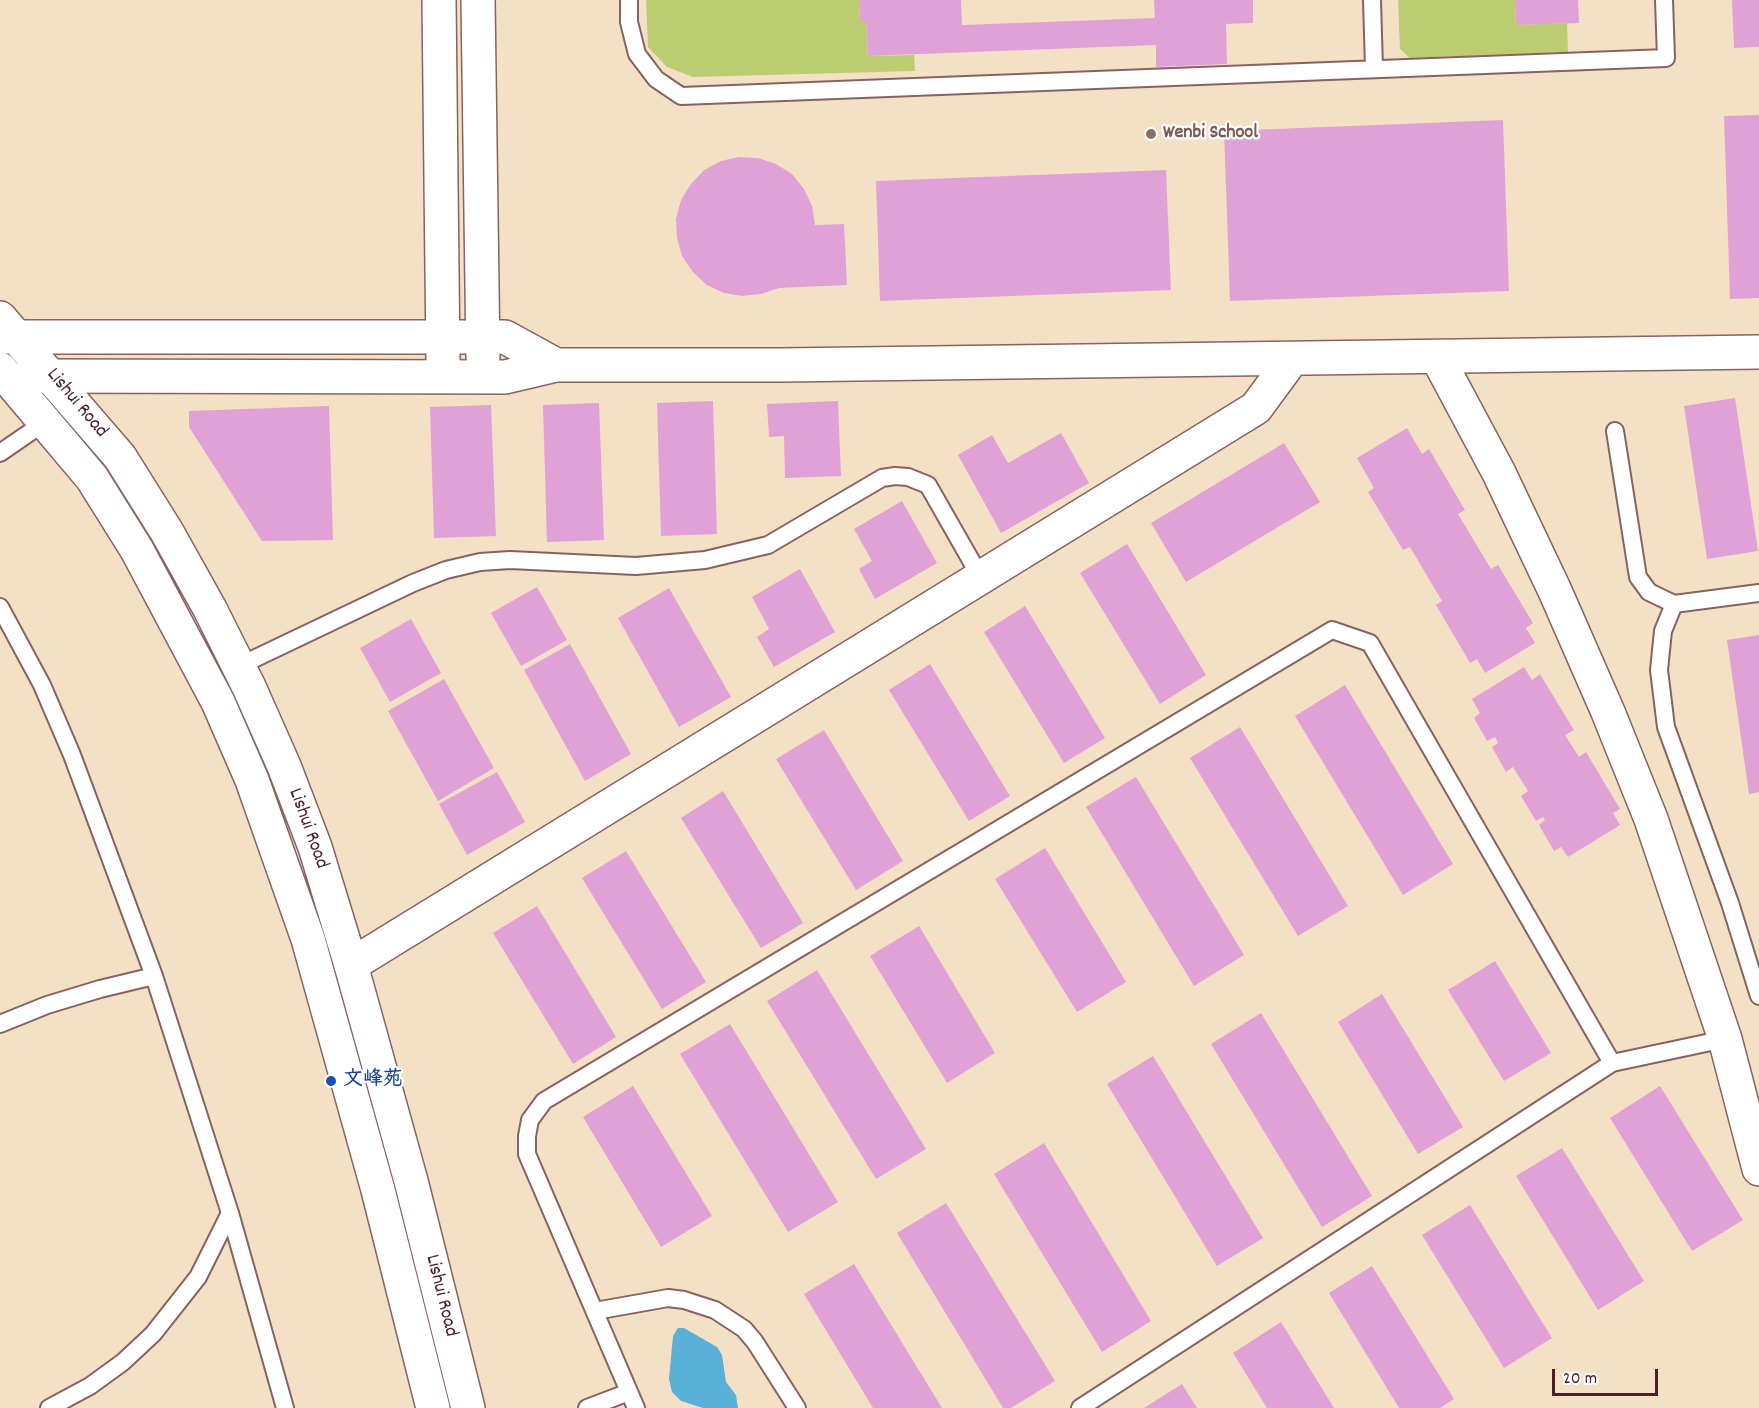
<!DOCTYPE html>
<html>
<head>
<meta charset="utf-8">
<style>
  body { margin:0 }
  #map { position:relative; width:1759px; height:1408px; overflow:hidden; background:#f4e0c5; font-family:Dekko,sans-serif }
  canvas { display:block }
  .scale { position:absolute; left:1552px; top:1369px; width:106px; height:27px; box-sizing:border-box; border:3px solid #4a1f2b; border-top:0; padding-left:8px; font-size:18px; line-height:21px; white-space:nowrap; color:#4a1f2b; -webkit-text-stroke:4px #fff; paint-order:stroke }
</style>
</head>
<body>
<div id="map">
<canvas width="1759" height="1408"></canvas>
<div class="scale">20 m</div>
</div>
<script>
const context = document.querySelector('canvas').getContext('2d');
context.lineJoin = 'round';
function paint(path, color) {
  context.fillStyle = color;
  context.fill(path, 'evenodd');
}
function shape(rows) {
  const path = new Path2D();
  for (const r of rows) {
    path.moveTo(r[0], r[1]);
    for (let i = 2; i < r.length; i += 2) path.lineTo(r[i], r[i + 1]);
  }
  return path;
}
function trace(path, color, width, dash) {
  context.strokeStyle = color;
  context.lineWidth = width;
  context.lineCap = dash ? 'butt' : 'round';
  context.setLineDash(dash || []);
  context.stroke(path);
}
function label(font, color, halo, rows, align = 'center') {
  context.font = font + ' Dekko,"LXGW WenKai TC",sans-serif';
  context.lineWidth = 4.5;
  context.setLineDash([]);
  context.textBaseline = 'middle';
  context.strokeStyle = halo;
  context.fillStyle = color;
  for (const [text, x, y, turn = 0] of rows) {
    context.save();
    context.translate(x, y);
    context.rotate((+turn || 0) * Math.PI / 180);
    context.textAlign = isNaN(turn) ? turn : align;
    if (halo) context.strokeText(text, 0, 0);
    context.fillText(text, 0, 0);
    context.restore();
  }
}
const green = shape([
  [646,0,859,0,860,20,866,21,868,56,914,55,915,71,693,77,667,67,648,47],
  [1398,0,1515,0,1516,25,1567,23,1568,52,1410,58,1400,49]
]);
const water = shape([
  [678,1328,684,1328,717,1347,722,1355,726,1382,736,1395,738,1408,703,1408,681,1401,672,1392,669,1379,673,1336]
]);
const building = shape([
  [859,0,961,0,962,25,1155,18,1154,0,1253,0,1253,23,1226,24,1227,64,1156,67,1156,45,868,56,866,21,860,21],
  [1515,0,1578,0,1579,23,1516,25],
  [1732,0,1759,0,1759,47,1734,48],
  [1759,115,1759,298,1730,299,1724,116],
  [1503,120,1509,291,1230,301,1224,131],
  [739,157,758,158,776,164,792,174,804,189,812,206,815,225,844,224,847,285,779,288,761,294,742,296,724,293,707,285,693,272,682,256,677,238,676,219,681,200,691,184,704,170,721,161],
  [1166,170,1171,290,880,301,876,181],
  [1735,398,1758,551,1707,559,1684,406],
  [713,401,717,534,661,536,657,403],
  [838,401,841,476,785,478,784,436,769,437,767,404],
  [599,403,604,540,547,542,543,405],
  [491,405,496,536,434,538,430,407],
  [329,406,333,540,262,541,189,427,189,411],
  [1407,428,1422,454,1429,449,1465,510,1458,514,1491,569,1498,565,1533,623,1526,628,1535,643,1485,673,1477,659,1470,663,1436,605,1442,601,1410,547,1403,550,1368,492,1374,488,1357,458],
  [1061,433,1089,483,1001,533,958,455,992,435,1008,463],
  [1284,443,1320,502,1186,582,1151,523],
  [902,501,937,563,875,599,859,569,872,561,854,529],
  [1127,544,1206,675,1160,704,1080,573],
  [800,569,835,632,774,667,757,637,769,629,752,597],
  [537,587,567,640,521,666,491,613],
  [669,588,731,697,679,727,618,618],
  [1025,606,1105,738,1064,763,984,632],
  [411,619,441,673,390,702,360,648],
  [1759,635,1759,792,1749,794,1727,640],
  [570,644,631,754,585,781,524,670],
  [930,664,1010,796,969,821,889,690],
  [1524,667,1532,680,1540,674,1574,730,1565,735,1579,757,1586,752,1620,809,1613,813,1620,825,1568,857,1561,847,1554,851,1539,825,1545,820,1543,817,1536,821,1521,796,1528,791,1513,767,1506,772,1492,747,1498,743,1495,737,1487,741,1474,718,1480,713,1472,699],
  [444,679,494,768,438,801,388,711],
  [1345,685,1453,864,1403,895,1295,716],
  [1240,727,1348,906,1298,936,1190,758],
  [824,730,903,861,856,890,776,759],
  [497,772,525,822,467,855,439,804],
  [1136,777,1244,955,1194,986,1086,807],
  [723,791,803,923,761,948,681,818],
  [1045,848,1126,982,1077,1012,995,879],
  [626,851,706,982,662,1009,582,878],
  [537,906,616,1037,573,1064,493,933],
  [919,926,995,1053,947,1083,870,956],
  [1495,961,1551,1053,1504,1081,1448,990],
  [817,970,926,1149,876,1179,767,1001],
  [1382,994,1463,1127,1418,1154,1338,1022],
  [1261,1013,1372,1196,1322,1227,1211,1044],
  [730,1024,838,1202,788,1232,680,1054],
  [1153,1056,1263,1238,1217,1266,1107,1084],
  [633,1086,712,1216,661,1247,583,1117],
  [1660,1086,1743,1220,1692,1251,1610,1118],
  [1044,1143,1151,1321,1102,1352,994,1174],
  [1562,1148,1644,1281,1598,1310,1516,1176],
  [946,1203,1055,1381,1011,1408,1003,1408,897,1233],
  [1470,1205,1552,1338,1504,1368,1422,1235],
  [854,1264,942,1408,873,1408,804,1294],
  [1372,1266,1454,1399,1440,1408,1399,1408,1329,1293],
  [1281,1322,1334,1408,1267,1408,1233,1353],
  [1182,1384,1197,1408,1144,1408]
]);
const service = shape([
  [629,0,629,22,637,54,656,79,681,96,1666,58,1664,0],
  [1372,0,1374,68],
  [1615,431,1638,577,1649,592,1674,604],
  [0,453,45,422],
  [1759,593,1674,604,1663,631,1659,670,1666,727,1730,903,1759,996],
  [0,607,42,685,72,755,154,976,230,1213,285,1408],
  [239,666,413,583,446,570,480,562,510,560,636,566,705,560,768,545,882,478,895,476,908,477,928,485,981,578],
  [0,1024,47,1005,100,989,154,976],
  [595,1311,668,1298,684,1300,715,1310,744,1329,755,1342,797,1408],
  [49,1408,90,1386,123,1362,153,1334,198,1277,230,1213],
  [587,1408,629,1392],
  [636,1408,527,1154,527,1136,530,1120,544,1101,1332,630,1370,643,1612,1063],
  [1080,1408,1612,1063,1725,1039]
]);
const minor = shape([
  [439,0,443,360],
  [478,0,483,357],
  [0,337,505,337,556,365],
  [1437,357,1499,473,1555,591,1608,712,1651,819,1725,1039,1759,1169],
  [28,376,505,377,556,365,782,365,1759,352],
  [351,965,1256,408,1292,359]
]);
const tertiary = shape([
  [0,318,120,457,167,532,210,609,249,687,284,766,315,847,351,965,411,1181,468,1408],
  [0,369,92,478,137,550,218,702,252,780,308,939,378,1190,433,1408]
]);
const markers = [
  [1151,134,6,"#8d6e63"],
  [331,1081,6,"#1a4fb4"]
];
const educationNames = [
  ["Wenbi School",1163,134]
];
const streetNames = [
  ["Lishui Road",76,404,50],
  ["Lishui Road",307,829,70],
  ["Lishui Road",440,1296,76]
];
const transitNames = [
  ["文峰苑",343,1081]
];
paint(green, '#bbcd70');
paint(water, '#5bb0d7');
paint(building, '#e0a2d6');
trace(service, '#866361', 20);
trace(minor, '#866361', 36);
trace(tertiary, '#866361', 36);
trace(service, '#fff', 16);
trace(minor, '#fff', 33);
trace(tertiary, '#fff', 33);
for (const [x, y, r, color] of markers) {
  const dot = new Path2D();
  dot.arc(x, y, r, 0, 2 * Math.PI);
  context.fillStyle = color;
  context.fill(dot);
  trace(dot, '#fff', 2);
}
label('bold 20px', '#785e54', '#fff', educationNames, 'left');
label('20px', '#4a1f2b', '#fff', streetNames);
label('bold 20px', '#164399', '#fff', transitNames, 'left');
</script>
</body>
</html>
